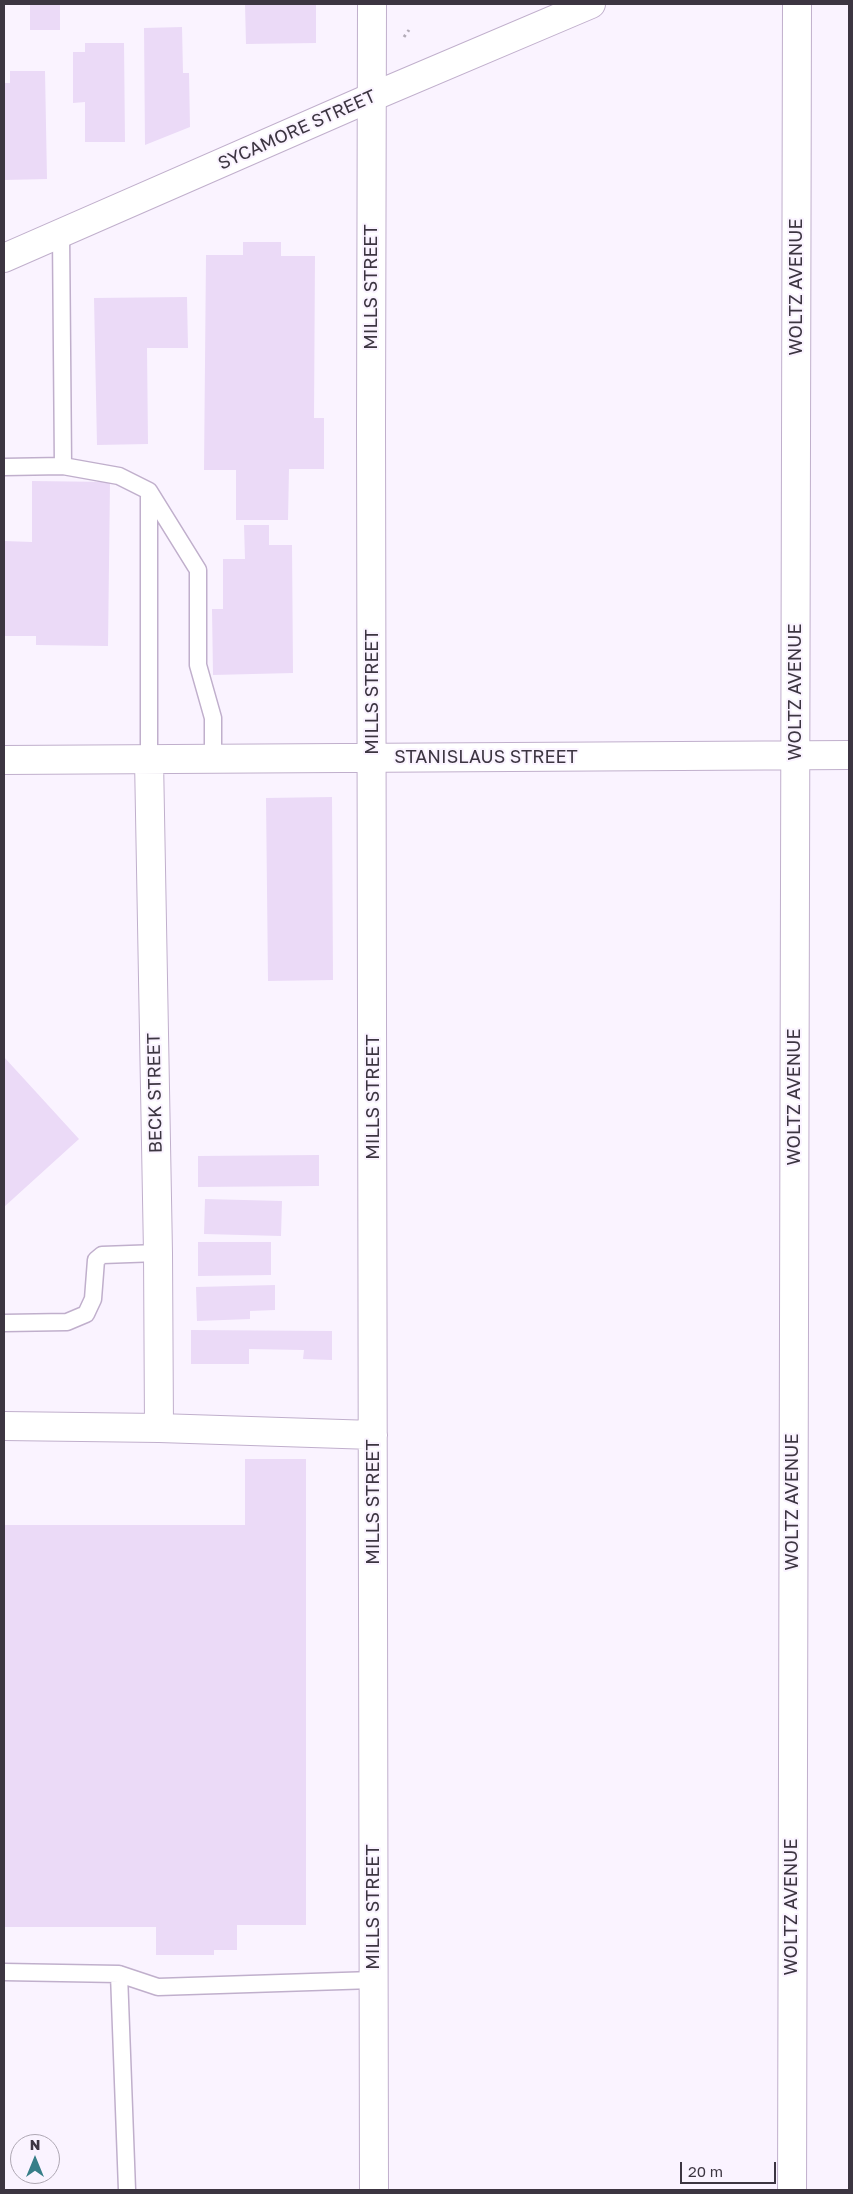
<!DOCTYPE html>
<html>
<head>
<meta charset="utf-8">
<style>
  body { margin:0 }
  #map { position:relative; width:853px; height:2194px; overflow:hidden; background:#faf3ff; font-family:"Golos Text",sans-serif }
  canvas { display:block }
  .frame { position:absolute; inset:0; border:5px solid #3c3541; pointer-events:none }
  .north { position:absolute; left:10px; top:2134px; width:50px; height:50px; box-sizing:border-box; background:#faf3ff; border:1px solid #aea7b3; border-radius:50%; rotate:0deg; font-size:14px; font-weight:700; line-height:20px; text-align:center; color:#3c3541 }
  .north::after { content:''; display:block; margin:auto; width:18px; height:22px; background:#377e88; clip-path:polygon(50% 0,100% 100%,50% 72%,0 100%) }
  .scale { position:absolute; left:680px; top:2162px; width:96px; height:22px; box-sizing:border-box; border:2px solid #3c3541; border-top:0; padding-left:6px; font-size:15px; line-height:18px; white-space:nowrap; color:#3c3541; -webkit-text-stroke:4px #faf3ff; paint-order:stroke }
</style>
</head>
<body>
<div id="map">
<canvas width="853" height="2194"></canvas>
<div class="frame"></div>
<div class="north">N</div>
<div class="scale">20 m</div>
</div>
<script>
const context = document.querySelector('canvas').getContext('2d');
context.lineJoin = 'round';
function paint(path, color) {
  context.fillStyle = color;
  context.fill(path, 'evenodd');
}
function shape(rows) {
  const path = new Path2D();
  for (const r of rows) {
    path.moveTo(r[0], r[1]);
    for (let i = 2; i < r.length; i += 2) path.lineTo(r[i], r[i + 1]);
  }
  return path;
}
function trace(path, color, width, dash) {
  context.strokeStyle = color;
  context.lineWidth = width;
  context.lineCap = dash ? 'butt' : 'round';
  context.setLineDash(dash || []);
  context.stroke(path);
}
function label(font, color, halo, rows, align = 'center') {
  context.font = font + ' "Golos Text",sans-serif';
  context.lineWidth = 4;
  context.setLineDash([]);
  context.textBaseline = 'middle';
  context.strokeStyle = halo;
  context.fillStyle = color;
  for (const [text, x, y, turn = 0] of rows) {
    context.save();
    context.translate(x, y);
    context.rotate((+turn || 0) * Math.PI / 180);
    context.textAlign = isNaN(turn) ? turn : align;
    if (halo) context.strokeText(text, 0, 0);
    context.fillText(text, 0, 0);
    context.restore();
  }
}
const building = shape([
  [30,4,60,4,60,30,30,30],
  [245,4,316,4,316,43,246,44],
  [182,27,183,73,189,73,190,127,145,145,144,28],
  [85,43,124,43,125,142,85,142,85,102,73,103,73,52,85,52],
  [10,71,45,71,47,179,4,180,4,83,10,83],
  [243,242,281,242,281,256,315,256,314,418,324,418,324,469,289,469,288,520,236,520,236,470,204,470,206,255,243,255],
  [187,297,188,348,147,348,148,444,97,445,94,298],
  [32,481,110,482,108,646,36,645,36,636,4,636,4,541,32,542],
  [244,525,269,525,269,545,292,545,293,673,213,675,212,609,223,609,223,559,245,559],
  [332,797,333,980,268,981,266,798],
  [4,1057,79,1139,4,1207],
  [319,1155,319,1186,198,1187,198,1156],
  [205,1199,282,1201,281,1236,204,1234],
  [198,1242,271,1242,271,1275,198,1276],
  [275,1285,275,1310,250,1311,250,1319,197,1321,196,1287],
  [191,1330,332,1331,332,1360,303,1359,304,1350,249,1349,249,1364,191,1364],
  [245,1459,306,1459,306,1925,237,1925,237,1950,214,1950,214,1955,156,1955,156,1927,4,1927,4,1525,245,1525]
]);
const path = shape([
  [404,37,409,30]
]);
const service = shape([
  [63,466,119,476,149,491,198,570,198,665,213,718,213,758],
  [4,467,63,466,61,233],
  [149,759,149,491],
  [4,1323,67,1322,86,1314,93,1299,96,1260,102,1255,158,1253],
  [4,1972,119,1974,158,1987,373,1980],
  [119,1974,127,2190]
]);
const minor = shape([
  [372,4,371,425,374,2190],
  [149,759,158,1253,159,1428],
  [4,760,849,755],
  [4,1426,159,1428,373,1435],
  [792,2190,797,4]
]);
const tertiary = shape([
  [4,258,372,97,591,4]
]);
const streetNames = [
  ["SYCAMORE STREET",297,130,-24],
  ["MILLS STREET",371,287,-90],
  ["WOLTZ AVENUE",796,287,-90],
  ["MILLS STREET",372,692,-90],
  ["WOLTZ AVENUE",795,692,-90],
  ["STANISLAUS STREET",486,757],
  ["BECK STREET",155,1093,-91],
  ["MILLS STREET",373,1097,-90],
  ["WOLTZ AVENUE",794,1097,-90],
  ["MILLS STREET",373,1502,-90],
  ["WOLTZ AVENUE",792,1502,-90],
  ["MILLS STREET",373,1907,-90],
  ["WOLTZ AVENUE",791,1907,-90]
];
paint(building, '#ebdaf7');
trace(service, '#c0afcc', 19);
trace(minor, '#c0afcc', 30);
trace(tertiary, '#c0afcc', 30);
trace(path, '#b3acb8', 3, [2.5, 4]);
trace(service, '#fff', 16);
trace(minor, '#fff', 28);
trace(tertiary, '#fff', 28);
label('18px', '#3c3541', '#faf3ff', streetNames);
</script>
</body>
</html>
